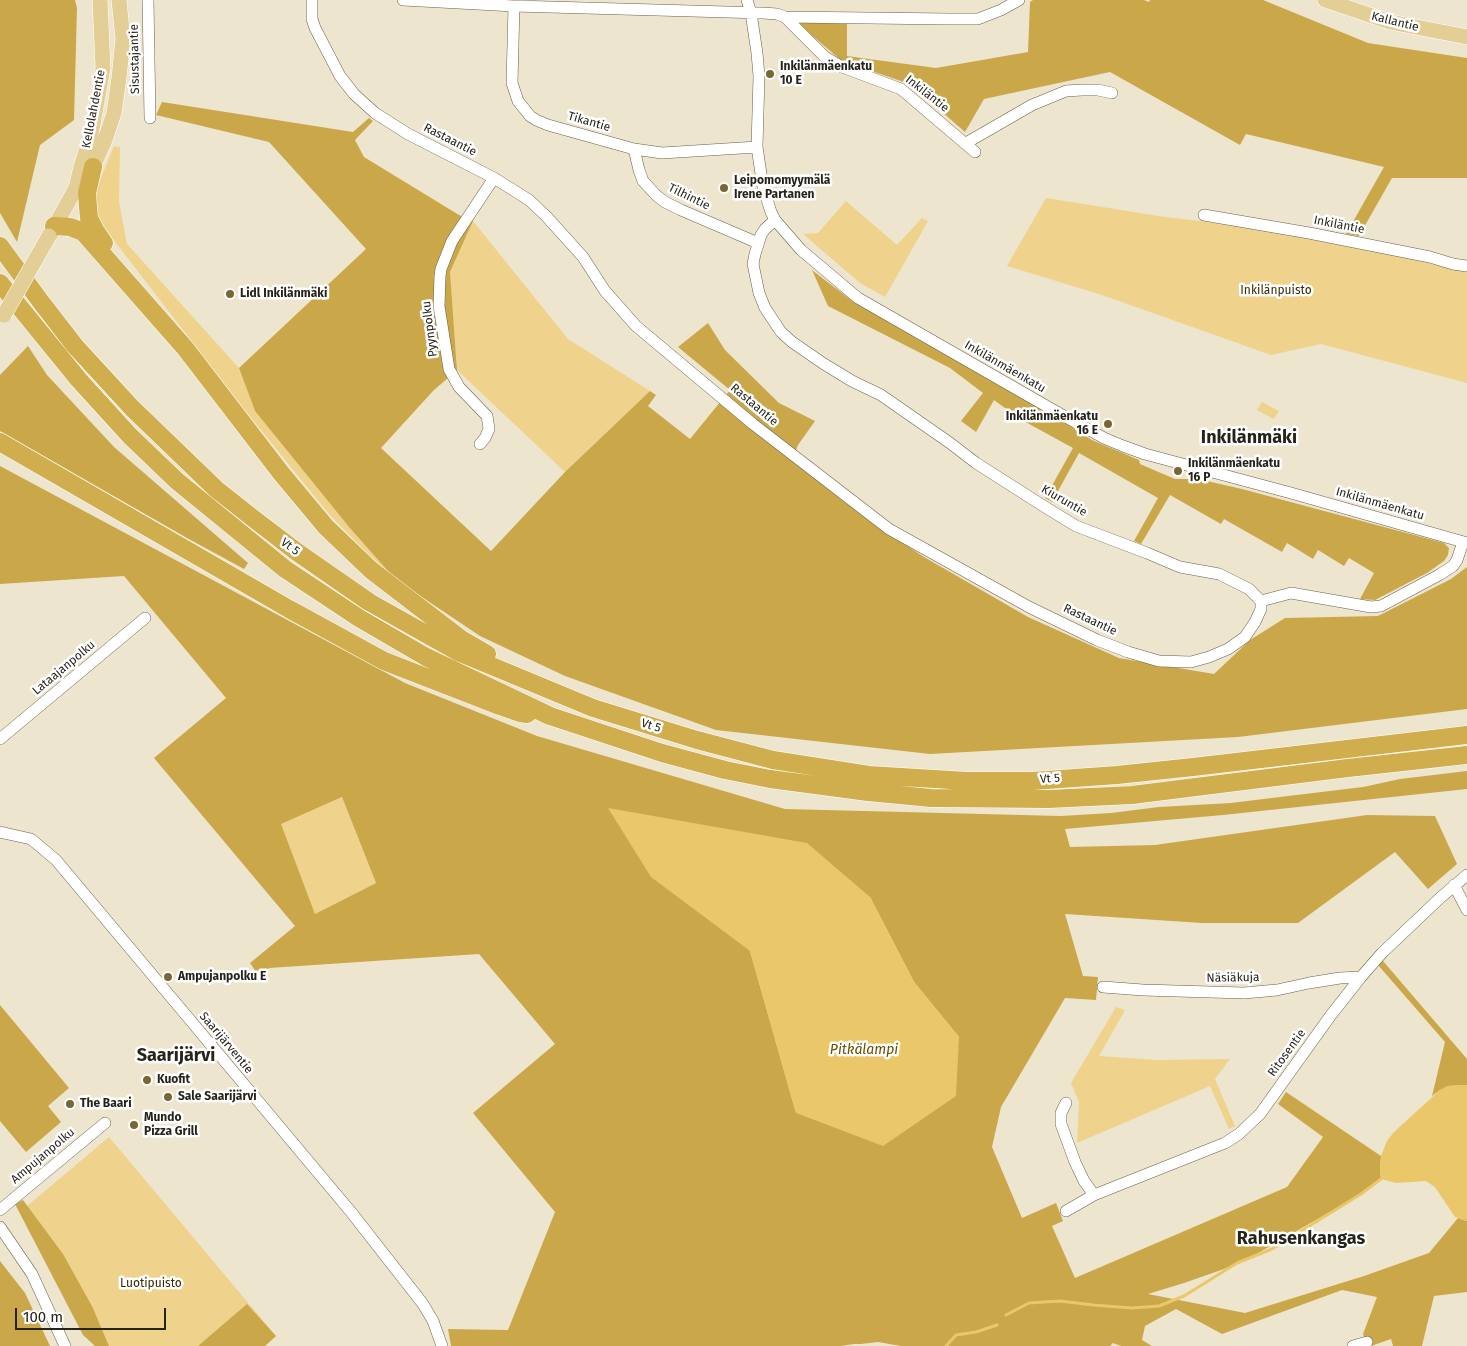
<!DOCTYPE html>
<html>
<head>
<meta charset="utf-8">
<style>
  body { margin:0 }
  #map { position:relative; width:1467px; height:1346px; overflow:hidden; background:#eee5cf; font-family:"Fira Sans",sans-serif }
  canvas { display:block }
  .scale { position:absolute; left:15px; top:1308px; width:151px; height:22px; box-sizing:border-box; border:2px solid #26231a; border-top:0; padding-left:6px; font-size:15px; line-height:18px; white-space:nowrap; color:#26231a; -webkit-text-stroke:4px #fff; paint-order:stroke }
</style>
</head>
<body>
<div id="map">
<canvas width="1467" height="1346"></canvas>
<div class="scale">100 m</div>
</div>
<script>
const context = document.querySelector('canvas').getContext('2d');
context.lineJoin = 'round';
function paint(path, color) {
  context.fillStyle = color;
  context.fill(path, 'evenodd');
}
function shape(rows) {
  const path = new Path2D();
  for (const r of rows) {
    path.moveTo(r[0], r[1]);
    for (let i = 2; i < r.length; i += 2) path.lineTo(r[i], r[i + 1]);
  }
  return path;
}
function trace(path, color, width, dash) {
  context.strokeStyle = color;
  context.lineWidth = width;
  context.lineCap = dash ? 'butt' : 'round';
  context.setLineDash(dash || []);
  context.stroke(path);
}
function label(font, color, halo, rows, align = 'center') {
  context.font = font + ' "Fira Sans",sans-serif';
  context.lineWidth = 5;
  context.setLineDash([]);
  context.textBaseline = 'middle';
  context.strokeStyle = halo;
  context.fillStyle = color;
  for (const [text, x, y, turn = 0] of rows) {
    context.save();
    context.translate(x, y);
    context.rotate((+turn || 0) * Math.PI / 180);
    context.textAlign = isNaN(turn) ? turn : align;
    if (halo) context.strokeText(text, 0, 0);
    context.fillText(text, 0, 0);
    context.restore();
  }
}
const green = shape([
  [114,146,120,147,119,202,127,244,239,368,255,411,349,527,395,579,357,543,328,513,248,414,102,225,98,216,96,193,101,178],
  [1046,198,1165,217,1294,232,1467,272,1467,383,1321,344,1271,355,1102,295,1007,266],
  [846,201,897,245,922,218,928,221,885,297,860,283,803,234,818,233],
  [473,221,568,339,650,391,565,472,457,370,450,272],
  [1262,402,1279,411,1274,419,1257,410],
  [342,797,376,883,315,914,280,824],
  [1116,1007,1125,1010,1099,1056,1157,1060,1230,1059,1215,1079,1235,1126,1229,1129,1210,1086,1077,1143,1079,1102,1071,1083],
  [109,1137,276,1336,265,1346,109,1346,93,1308,27,1206]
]);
const forest = shape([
  [0,0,75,0,77,8,74,120,40,145,17,242,0,213],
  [1033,0,1144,0,1149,2,1150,0,1263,0,1368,43,1467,58,1467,178,1392,178,1359,236,1346,234,1384,167,1246,134,1240,145,1110,72,984,99,965,132,918,91,901,81,842,61,801,26,800,22,847,24,847,56,936,68,1028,52,1030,2],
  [162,102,353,132,369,118,373,121,355,140,364,157,459,215,473,221,450,272,457,370,433,391,381,448,491,551,565,472,650,391,656,395,648,406,690,439,730,390,678,347,708,323,725,350,779,403,815,421,798,445,792,461,868,520,924,557,1028,617,1119,658,1214,674,1250,640,1285,618,1378,616,1451,579,1467,567,1467,709,1238,737,930,754,716,730,565,676,480,636,395,579,349,527,255,411,239,368,366,249,269,142,156,115],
  [812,270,851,300,1031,402,1092,440,1139,460,1140,464,1175,479,1198,479,1242,489,1444,543,1449,548,1448,555,1444,561,1427,573,1375,600,1360,599,1374,573,1349,558,1344,566,1318,550,1313,559,1287,543,1282,552,1224,519,1221,524,1170,495,1141,544,1134,541,1158,498,1079,453,1052,502,1045,498,1073,448,1020,419,994,400,976,432,961,421,983,393,950,368,828,306],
  [28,346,47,375,114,447,248,563,244,569,187,538,0,431,0,375],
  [0,466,405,683,537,736,785,809,1061,816,1111,813,1159,807,1231,803,1280,797,1363,787,1400,779,1467,771,1467,789,1223,815,1065,829,1070,847,1155,845,1367,815,1435,816,1457,864,1428,889,1395,852,1298,923,1202,923,1065,914,1083,976,1098,977,1096,1000,1065,998,1001,1107,992,1147,1022,1218,1056,1203,1063,1221,1052,1226,1075,1278,1287,1187,1323,1137,1278,1104,1286,1092,1381,1156,1380,1169,1381,1179,1349,1201,1260,1252,1224,1269,1184,1283,1148,1294,1245,1313,1364,1276,1429,1253,1458,1218,1467,1221,1467,1292,1434,1296,1422,1346,1393,1346,1391,1339,1371,1346,1367,1346,1363,1334,1377,1297,1342,1290,1222,1334,1176,1309,1145,1326,1142,1340,1152,1346,1121,1346,1113,1343,1110,1346,901,1346,878,1342,861,1344,854,1344,841,1346,451,1346,448,1329,508,1330,555,1212,473,1113,555,1044,479,954,269,968,259,976,250,963,295,926,154,758,226,698,124,576,0,584],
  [342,797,376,883,315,914,281,824],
  [870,897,914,982,959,1037,796,1113,750,951],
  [1383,961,1467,1059,1467,1085,1440,1090,1432,1096,1445,1042,1378,965],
  [0,1005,69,1088,48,1106,61,1122,26,1152,0,1121],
  [23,1200,63,1254,93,1308,109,1346,95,1346,83,1335,15,1204],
  [0,1261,25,1293,50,1346,0,1346],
  [247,1304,276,1336,265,1346,198,1346]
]);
const water = shape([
  [608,808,807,843,870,897,914,982,959,1037,956,1096,883,1146,796,1113,750,951,651,877],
  [1457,1085,1467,1085,1467,1221,1455,1217,1435,1187,1426,1181,1396,1183,1381,1179,1380,1169,1381,1156,1387,1141,1394,1132,1440,1090,1447,1086]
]);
const stream = shape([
  [1006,1315,1029,1303,1060,1301,1093,1305,1132,1308,1159,1306,1184,1296,1237,1263,1272,1249,1361,1194,1381,1179],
  [946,1346,956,1335,976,1332,997,1325]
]);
const minor = shape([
  [148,0,150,118],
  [312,0,312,19,315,28,340,76,354,94,375,113,408,134,494,178,529,200,546,216,583,257,605,291,636,326,753,424,889,529,1029,607,1097,640,1128,652,1159,661,1191,662,1209,657,1228,649,1245,637,1255,622,1261,609,1261,601],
  [403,0,514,6,763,13,777,14,785,17,950,19,978,19,1001,10,1019,0],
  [747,0,751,13,757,53,759,76,757,147,763,187,771,212,775,220,801,250,858,298,1055,411,1104,438,1123,446,1145,454,1291,493,1467,543],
  [514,6,512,83,518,101,530,116,536,120,548,125,634,149,662,153,757,147],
  [785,17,825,57,842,67,901,89,975,152],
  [966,143,1032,105,1066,91,1082,90,1098,90,1112,93],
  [634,149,639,170,643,181,657,196,665,202,681,210,758,243],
  [1204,215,1309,233,1430,257,1453,264,1467,266],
  [775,220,765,229,761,235,755,254,753,264,759,293,765,308,781,332,792,342,824,364,852,381,881,395,950,443,976,463,1045,507,1076,526,1147,553,1180,567,1219,574,1249,589,1261,601,1291,593,1371,607,1381,606,1439,575,1453,566,1457,560,1463,542],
  [480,444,485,438,489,429,488,422,487,416,459,387,449,369,439,306,440,276,441,269,452,241,494,178],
  [0,739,145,618],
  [0,832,31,839,56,860,351,1212,423,1304,433,1321,442,1346],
  [1454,885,1467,910],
  [1103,987,1143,990,1244,993,1277,990,1309,983,1340,978,1361,977],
  [1066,1103,1061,1113,1061,1124,1075,1162,1084,1181,1094,1195],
  [0,1210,105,1123],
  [1066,1211,1094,1195,1225,1143,1239,1134,1260,1114,1331,1015,1361,977,1382,953,1440,898,1467,875],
  [0,1227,32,1274,65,1346],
  [1353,1346,1367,1342]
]);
const major = shape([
  [1325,0,1390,22,1467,37],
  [77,183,81,167,91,135,103,68,100,0],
  [50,235,76,188,93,167,105,140,114,113,119,78,123,39,119,0]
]);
const highway = shape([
  [93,167,87,193,88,207,89,218,95,230,104,243],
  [54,226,70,227,83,232,185,348,281,473,326,527,371,570,461,639,487,654],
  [0,246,41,302,75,346,132,408,216,489,254,519,297,552,369,602,458,652,593,708,697,740,773,760,869,775,967,781,1033,781,1117,775,1193,767,1467,735],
  [0,283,79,380,130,436,177,481,285,569,359,618,426,657,550,716,662,753,725,770,770,779,868,792,931,798,1049,799,1132,795,1348,768,1467,755],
  [0,442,289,609,384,661,500,706,520,713,527,714]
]);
const majorBridge = shape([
  [4,315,49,236]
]);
const markers = [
  [770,74,5,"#786634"],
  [724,188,5,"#786634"],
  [230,294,5,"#786634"],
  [1108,424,5,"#786634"],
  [1178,471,5,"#786634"],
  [168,977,5,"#786634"],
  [147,1080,5,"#786634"],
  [168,1097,5,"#786634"],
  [70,1104,5,"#786634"],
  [134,1125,5,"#786634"]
];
const streetNames = [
  ["Kallantie",1395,22,14],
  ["Sisustajantie",135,59,-91],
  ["Inkiläntie",927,94,38],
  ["Kellolahdentie",94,109,-79],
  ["Tikantie",589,122,16],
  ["Rastaantie",450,140,27],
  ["Tilhintie",689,197,26],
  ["Inkiläntie",1339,225,11],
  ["Pyynpolku",430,329,-97],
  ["Inkilänmäenkatu",1005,367,30],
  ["Rastaantie",754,405,40],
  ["Kiuruntie",1064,501,30],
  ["Inkilänmäenkatu",1380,504,16],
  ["Vt 5",290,547,37],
  ["Rastaantie",1090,620,25],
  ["Lataajanpolku",64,668,-40],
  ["Vt 5",651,726,17],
  ["Vt 5",1050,779,-4],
  ["Näsiäkuja",1233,978,-1],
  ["Saarijärventie",226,1043,50],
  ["Ritosentie",1287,1053,-54],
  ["Ampujanpolku",43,1156,-40]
];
const poiNames = [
  ["Inkilänmäenkatu",780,67],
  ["10 E",780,81],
  ["Leipomomyymälä",734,181],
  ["Irene Partanen",734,195],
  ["Lidl Inkilänmäki",240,294],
  ["Inkilänmäenkatu",1098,417,"right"],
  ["16 E",1098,431,"right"],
  ["Inkilänmäenkatu",1188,464],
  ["16 P",1188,478],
  ["Ampujanpolku E",178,977],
  ["Kuofit",157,1080],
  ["Sale Saarijärvi",178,1097],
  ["The Baari",80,1104],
  ["Mundo",144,1118],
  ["Pizza Grill",144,1132]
];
const parkNames = [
  ["Inkilänpuisto",1276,291],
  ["Luotipuisto",151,1284]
];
const waterNames = [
  ["Pitkälampi",864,1050]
];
const districtNames = [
  ["Inkilänmäki",1249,438],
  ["Saarijärvi",176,1056],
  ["Rahusenkangas",1301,1239]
];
paint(green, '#efd38c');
paint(forest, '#caa849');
paint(water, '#eac769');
trace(stream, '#eac769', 3);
trace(minor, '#68614d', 12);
trace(major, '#fff', 16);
trace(highway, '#fff', 19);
trace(minor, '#fff', 11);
trace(major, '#e3ce95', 15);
trace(highway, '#d0ae4e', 18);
trace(majorBridge, '#fff', 16, []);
trace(majorBridge, '#e3ce95', 15);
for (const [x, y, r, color] of markers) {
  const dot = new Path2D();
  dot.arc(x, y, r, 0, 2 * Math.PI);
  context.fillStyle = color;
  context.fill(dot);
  trace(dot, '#fff', 2);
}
label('12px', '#26231a', '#fff', streetNames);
label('bold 12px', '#26231a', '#fff', poiNames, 'left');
label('12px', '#382b00', '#fff', parkNames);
label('italic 14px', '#664f00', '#fff', waterNames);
label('bold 18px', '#26231a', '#fff', districtNames);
</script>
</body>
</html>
